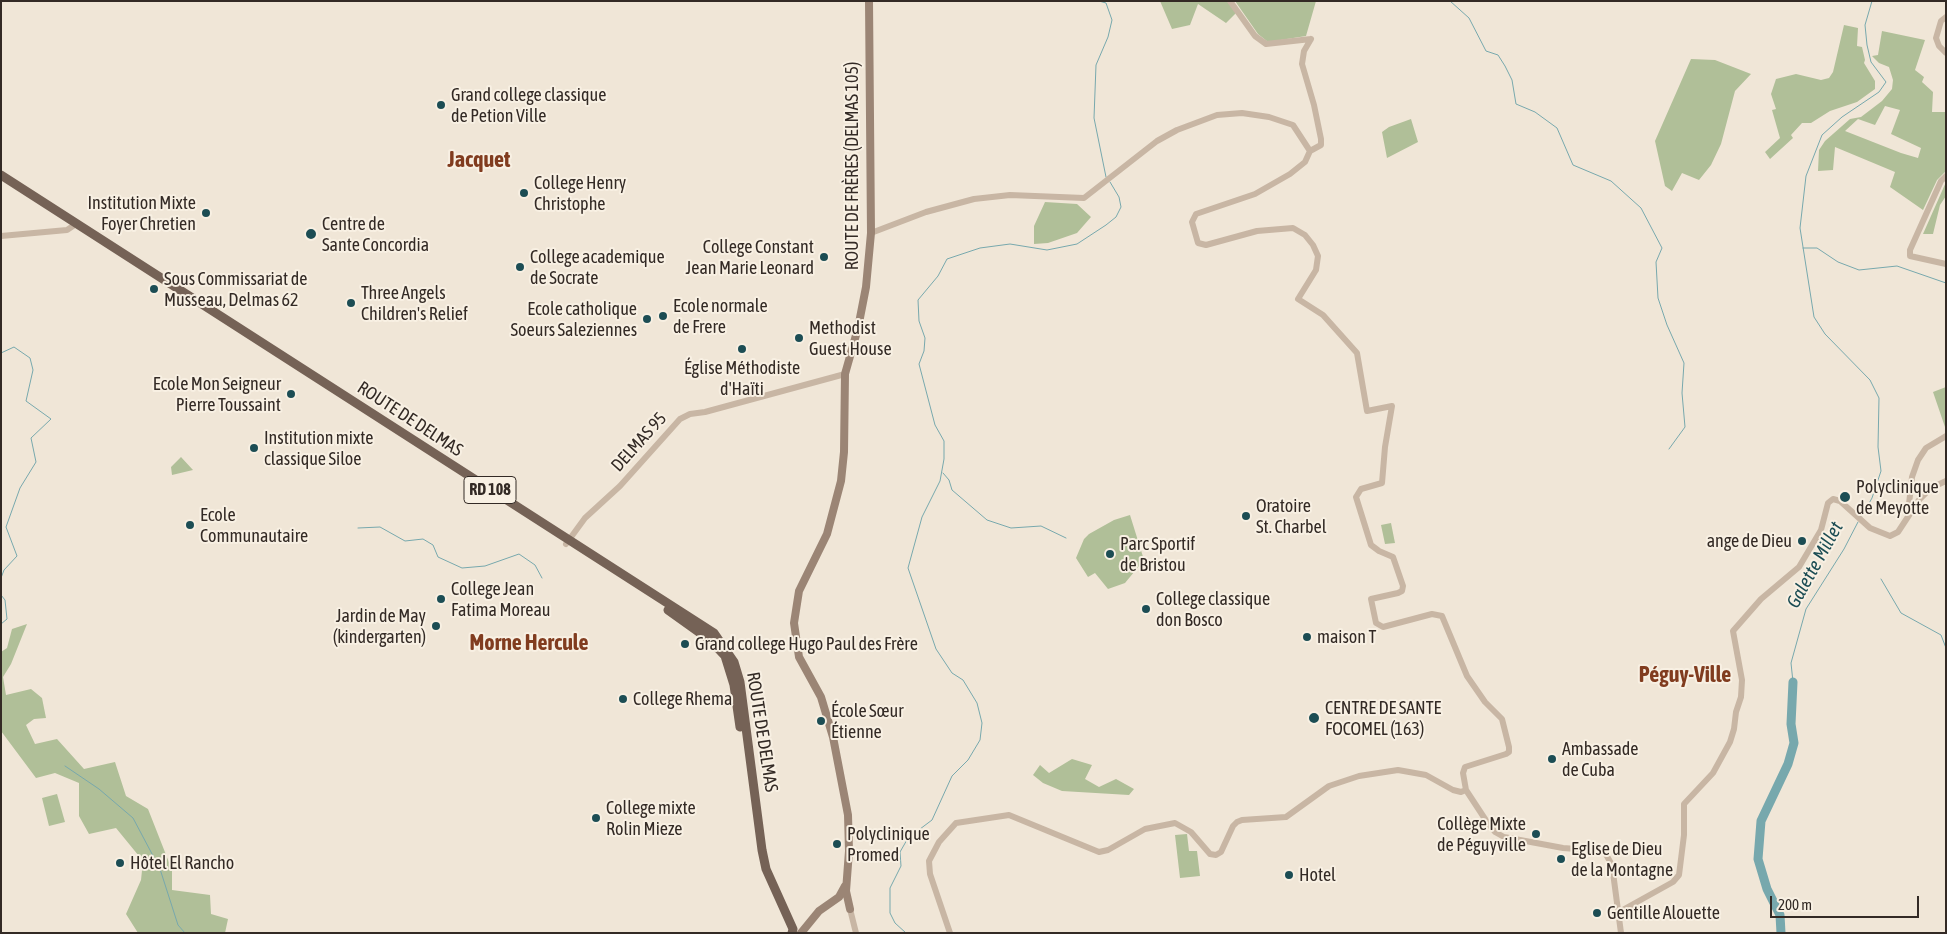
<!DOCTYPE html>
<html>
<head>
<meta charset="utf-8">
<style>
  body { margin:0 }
  #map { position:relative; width:1947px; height:934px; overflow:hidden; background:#f0e6d7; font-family:"Asap Condensed",sans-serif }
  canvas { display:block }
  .frame { position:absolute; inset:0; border:2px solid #332a25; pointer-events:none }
  .scale { position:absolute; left:1770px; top:896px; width:149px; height:22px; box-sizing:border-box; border:2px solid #332a25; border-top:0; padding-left:6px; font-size:15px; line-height:18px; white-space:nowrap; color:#332a25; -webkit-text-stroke:4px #f8f0e3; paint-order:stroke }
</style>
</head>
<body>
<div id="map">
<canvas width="1947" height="934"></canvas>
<div class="frame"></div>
<div class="scale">200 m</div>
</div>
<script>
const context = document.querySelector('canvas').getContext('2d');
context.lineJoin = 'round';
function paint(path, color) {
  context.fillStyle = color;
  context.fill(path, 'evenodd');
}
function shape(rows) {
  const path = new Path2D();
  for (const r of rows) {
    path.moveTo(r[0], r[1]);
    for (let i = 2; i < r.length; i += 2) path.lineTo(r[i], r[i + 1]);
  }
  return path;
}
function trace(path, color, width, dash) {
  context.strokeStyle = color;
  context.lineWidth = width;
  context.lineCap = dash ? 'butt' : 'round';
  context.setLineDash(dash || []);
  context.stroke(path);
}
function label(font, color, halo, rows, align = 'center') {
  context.font = font + ' "Asap Condensed",sans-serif';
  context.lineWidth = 4;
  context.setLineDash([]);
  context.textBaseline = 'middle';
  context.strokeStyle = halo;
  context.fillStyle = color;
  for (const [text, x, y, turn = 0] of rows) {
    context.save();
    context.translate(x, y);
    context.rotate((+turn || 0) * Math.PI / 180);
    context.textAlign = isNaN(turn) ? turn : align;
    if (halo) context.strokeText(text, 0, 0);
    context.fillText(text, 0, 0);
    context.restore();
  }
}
const green = shape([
  [1160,1,1227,1,1236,13,1226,23,1198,4,1190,25,1172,29],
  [1235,1,1316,1,1306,36,1268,42,1258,34],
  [1844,25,1858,28,1857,46,1862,47,1865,60,1864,63,1875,81,1875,89,1857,102,1830,111,1811,123,1802,123,1791,135,1793,138,1770,159,1765,152,1780,138,1772,110,1776,109,1771,94,1776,79,1796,74,1821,80,1829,78,1833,72],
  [1882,31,1925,40,1915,70,1924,77,1922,82,1933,92,1932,112,1946,112,1946,171,1937,180,1923,210,1890,187,1895,172,1835,147,1833,170,1818,171,1819,150,1825,141,1850,119,1861,117,1882,101,1892,89,1893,80,1889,67,1879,63,1872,56,1878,55],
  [1885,106,1900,110,1891,134,1921,148,1918,158,1901,153,1845,131,1858,119,1875,125],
  [1691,59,1715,60,1751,74,1735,91,1721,144,1711,165,1699,180,1682,173,1672,191,1665,186,1655,141],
  [1411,119,1418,142,1387,158,1382,132,1389,127],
  [1946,182,1946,196,1940,205,1933,234,1923,234],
  [1045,202,1077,204,1091,217,1077,233,1048,243,1034,244,1034,226],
  [1946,387,1946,427,1945,427,1933,392],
  [181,457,193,470,172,475,171,467],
  [1130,515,1144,560,1125,583,1108,589,1095,573,1088,577,1076,558,1084,539,1089,534,1114,520],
  [1391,523,1395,543,1385,544,1381,525],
  [27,624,11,664,3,677,6,695,31,689,42,698,46,718,34,719,26,725,35,744,57,739,84,769,115,762,126,796,148,809,172,870,172,890,210,895,211,914,228,919,225,933,138,933,126,914,141,880,143,861,116,828,89,834,79,816,79,783,55,773,36,778,1,731,1,652,7,648,12,629],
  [1072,759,1092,765,1085,779,1099,787,1116,779,1134,789,1129,795,1062,791,1043,783,1033,775,1040,765,1049,773],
  [57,794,65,822,49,826,42,798],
  [1187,834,1189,851,1197,851,1200,876,1180,878,1175,835]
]);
const stream = shape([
  [1099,1,1106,3,1112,20,1108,37,1096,65,1094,118,1106,177],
  [1450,1,1469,18,1486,51,1498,55,1505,66,1512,80,1516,104,1535,112,1557,128,1573,165,1611,181,1641,208,1662,248,1656,262,1658,298,1667,325,1684,363,1682,393,1685,427,1669,449],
  [1803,248,1817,248,1838,262,1859,270,1897,266,1946,283],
  [1,353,14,347,30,358,33,370,26,401,51,419,31,438,36,462,20,488,6,527,17,556,4,570,1,578],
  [943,473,949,480,952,490,987,520,1011,528,1041,526,1066,538],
  [1862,516,1872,498,1881,471,1878,447,1879,398,1870,380,1825,334,1814,317,1800,228,1806,176,1822,135,1842,117,1879,92,1886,82,1871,62,1867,45,1865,25,1872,1],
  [358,528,380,527,405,541,423,539,433,545,438,557,462,568,485,566,519,554,535,565,542,578],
  [1881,579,1901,613,1941,635,1946,648],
  [1,595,5,600,7,619,1,624],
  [1793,682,1791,663,1806,609,1844,549,1858,522],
  [65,766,99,789,133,818,160,869,178,925,185,933],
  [906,933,895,923,890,913,890,888,901,866,900,852,908,838,932,820,952,776,968,760,980,740,982,723,977,703,963,680,952,673,936,649,908,568,922,517,940,481,944,459,944,441,935,425,919,364,924,351,925,338,919,321,918,300,938,276,947,259,980,248,1010,244,1047,250,1077,244,1106,225,1116,217,1121,207,1119,197,1110,182]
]);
const river = shape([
  [1781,933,1780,915,1767,889,1758,859,1761,821,1788,764,1794,743,1791,724,1793,682]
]);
const tertiary = shape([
  [1230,1,1255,36,1266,44,1311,39],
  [1946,17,1941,21,1936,38,1939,46,1946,53],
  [1310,151,1321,145,1321,139,1314,105,1302,64,1304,51,1311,39],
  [1946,176,1941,181,1910,250,1910,256,1946,264],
  [871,233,926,212,974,199,1010,195,1084,198,1157,141,1177,130,1217,115,1242,113,1269,117,1293,125,1310,151,1305,162,1290,174,1255,194,1196,214,1192,222,1198,243,1206,245,1257,231,1293,228,1305,235,1313,245,1318,256,1316,270,1298,299,1323,315,1357,353,1367,411,1392,406,1385,447,1382,483,1361,489,1356,497,1371,545,1379,551,1393,557,1403,586,1402,591,1398,593,1371,599,1376,623,1383,627,1432,614,1442,616,1467,676,1485,702,1502,719,1509,747,1509,752,1506,754,1465,767,1463,773,1466,790,1461,792,1453,790,1426,775,1398,770,1359,776,1329,786,1286,817,1242,820,1237,822,1233,826,1221,852,1216,855,1210,854,1191,832,1175,823,1145,829,1108,850,1099,852,1009,815,956,823,939,842,929,861,930,874,950,933],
  [1,236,67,230,76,224],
  [1908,513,1912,477,1918,460,1926,448,1946,436],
  [566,544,585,518,620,486,680,419,690,414,705,412,845,374],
  [1466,790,1487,822,1495,832,1504,837,1563,848,1604,851,1612,865,1621,933],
  [850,909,856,933],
  [1619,912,1673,882,1679,875,1684,835,1684,804,1713,773,1730,742,1734,729,1736,712,1741,697,1742,680,1733,631,1761,599,1799,567,1821,530,1828,503,1833,499,1840,501,1870,528,1890,536,1898,532,1919,500,1931,488,1946,481]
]);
const secondary = shape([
  [850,909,846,891,849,851,848,815,833,737,821,697,799,657,794,623,799,591,827,534,841,481,844,452,845,374,858,328,866,287,871,233,869,1],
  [801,933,819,911,839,897,845,886]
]);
const primary = shape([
  [1,175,714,633,734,662,740,682,762,850,766,869,793,929,792,933],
  [668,610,710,640,725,656,734,685,740,727]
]);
const markers = [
  [441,105,5,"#1c4d54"],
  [524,193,5,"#1c4d54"],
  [206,213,5,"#1c4d54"],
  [311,234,6,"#1c4d54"],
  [824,257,5,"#1c4d54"],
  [520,267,5,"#1c4d54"],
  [154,289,5,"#1c4d54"],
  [351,303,5,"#1c4d54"],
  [663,316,5,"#1c4d54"],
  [647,319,5,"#1c4d54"],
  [799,338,5,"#1c4d54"],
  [742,349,5,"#1c4d54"],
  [291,394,5,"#1c4d54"],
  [254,448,5,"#1c4d54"],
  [1845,497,6,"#1c4d54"],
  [1246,516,5,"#1c4d54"],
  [190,525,5,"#1c4d54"],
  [1802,541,5,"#1c4d54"],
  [1110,554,5,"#1c4d54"],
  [441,599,5,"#1c4d54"],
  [1146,609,5,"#1c4d54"],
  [436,626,5,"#1c4d54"],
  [1307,637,5,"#1c4d54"],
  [685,644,5,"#1c4d54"],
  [623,699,5,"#1c4d54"],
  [1314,718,6,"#1c4d54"],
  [821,721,5,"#1c4d54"],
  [1552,759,5,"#1c4d54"],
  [596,818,5,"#1c4d54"],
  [1536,834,5,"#1c4d54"],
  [837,844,5,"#1c4d54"],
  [1561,859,5,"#1c4d54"],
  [120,863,5,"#1c4d54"],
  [1289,875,5,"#1c4d54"],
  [1597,913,5,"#1c4d54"]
];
const shields = [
  [490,490,52]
];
const shieldNames = [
  ["RD 108",490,490]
];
const poiNames = [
  ["Grand college classique",451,95],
  ["de Petion Ville",451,116],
  ["College Henry",534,183],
  ["Christophe",534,204],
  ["Institution Mixte",196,203,"right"],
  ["Foyer Chretien",196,224,"right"],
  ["Centre de",322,224],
  ["Sante Concordia",322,245],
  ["College Constant",814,247,"right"],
  ["Jean Marie Leonard",814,268,"right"],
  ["College academique",530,257],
  ["de Socrate",530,278],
  ["Sous Commissariat de",164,279],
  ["Musseau, Delmas 62",164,300],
  ["Three Angels",361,293],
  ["Children's Relief",361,314],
  ["Ecole normale",673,306],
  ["de Frere",673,327],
  ["Ecole catholique",637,309,"right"],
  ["Soeurs Saleziennes",637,330,"right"],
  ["Methodist",809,328],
  ["Guest House",809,349],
  ["Église Méthodiste",742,368,"center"],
  ["d'Haïti",742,389,"center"],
  ["Ecole Mon Seigneur",281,384,"right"],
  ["Pierre Toussaint",281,405,"right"],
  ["Institution mixte",264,438],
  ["classique Siloe",264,459],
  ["Polyclinique",1856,487],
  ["de Meyotte",1856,508],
  ["Oratoire",1256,506],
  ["St. Charbel",1256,527],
  ["Ecole",200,515],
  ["Communautaire",200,536],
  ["ange de Dieu",1792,541,"right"],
  ["Parc Sportif",1120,544],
  ["de Bristou",1120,565],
  ["College Jean",451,589],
  ["Fatima Moreau",451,610],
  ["College classique",1156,599],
  ["don Bosco",1156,620],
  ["Jardin de May",426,616,"right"],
  ["(kindergarten)",426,637,"right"],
  ["maison T",1317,637],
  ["Grand college Hugo Paul des Frère",695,644],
  ["College Rhema",633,699],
  ["CENTRE DE SANTE",1325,708],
  ["FOCOMEL (163)",1325,729],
  ["École Sœur",831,711],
  ["Étienne",831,732],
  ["Ambassade",1562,749],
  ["de Cuba",1562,770],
  ["College mixte",606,808],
  ["Rolin Mieze",606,829],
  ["Collège Mixte",1526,824,"right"],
  ["de Péguyville",1526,845,"right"],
  ["Polyclinique",847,834],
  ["Promed",847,855],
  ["Eglise de Dieu",1571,849],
  ["de la Montagne",1571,870],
  ["Hôtel El Rancho",130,863],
  ["Hotel",1299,875],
  ["Gentille Alouette",1607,913]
];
const streetNames = [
  ["ROUTE DE FRÈRES (DELMAS 105)",852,166,-90],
  ["ROUTE DE DELMAS",410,419,33],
  ["DELMAS 95",639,442,-48],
  ["ROUTE DE DELMAS",762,732,81]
];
const waterNames = [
  ["Galette Millet",1815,565,-61]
];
const districtNames = [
  ["Jacquet",479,160],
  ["Morne Hercule",529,643],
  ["Péguy-Ville",1685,675]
];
paint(green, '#b0bf98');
trace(stream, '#77a8ad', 1);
trace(river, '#77a8ad', 9);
trace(tertiary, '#c8b6a4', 6);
trace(secondary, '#9b8575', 8);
trace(primary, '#756256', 9);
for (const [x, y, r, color] of markers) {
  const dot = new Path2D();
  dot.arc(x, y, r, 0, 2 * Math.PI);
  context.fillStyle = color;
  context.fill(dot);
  trace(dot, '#f8f0e3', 2);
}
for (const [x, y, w] of shields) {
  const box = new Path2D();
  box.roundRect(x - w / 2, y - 13.5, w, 27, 4);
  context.fillStyle = '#f8f0e3';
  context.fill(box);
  trace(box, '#332a25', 1);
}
label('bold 16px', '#332a25', null, shieldNames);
label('18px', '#332a25', '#f8f0e3', poiNames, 'left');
label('18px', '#332a25', '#f8f0e3', streetNames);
label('italic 19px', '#1c4d54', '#f8f0e3', waterNames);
label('bold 22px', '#813c1f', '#f8f0e3', districtNames);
</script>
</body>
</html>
